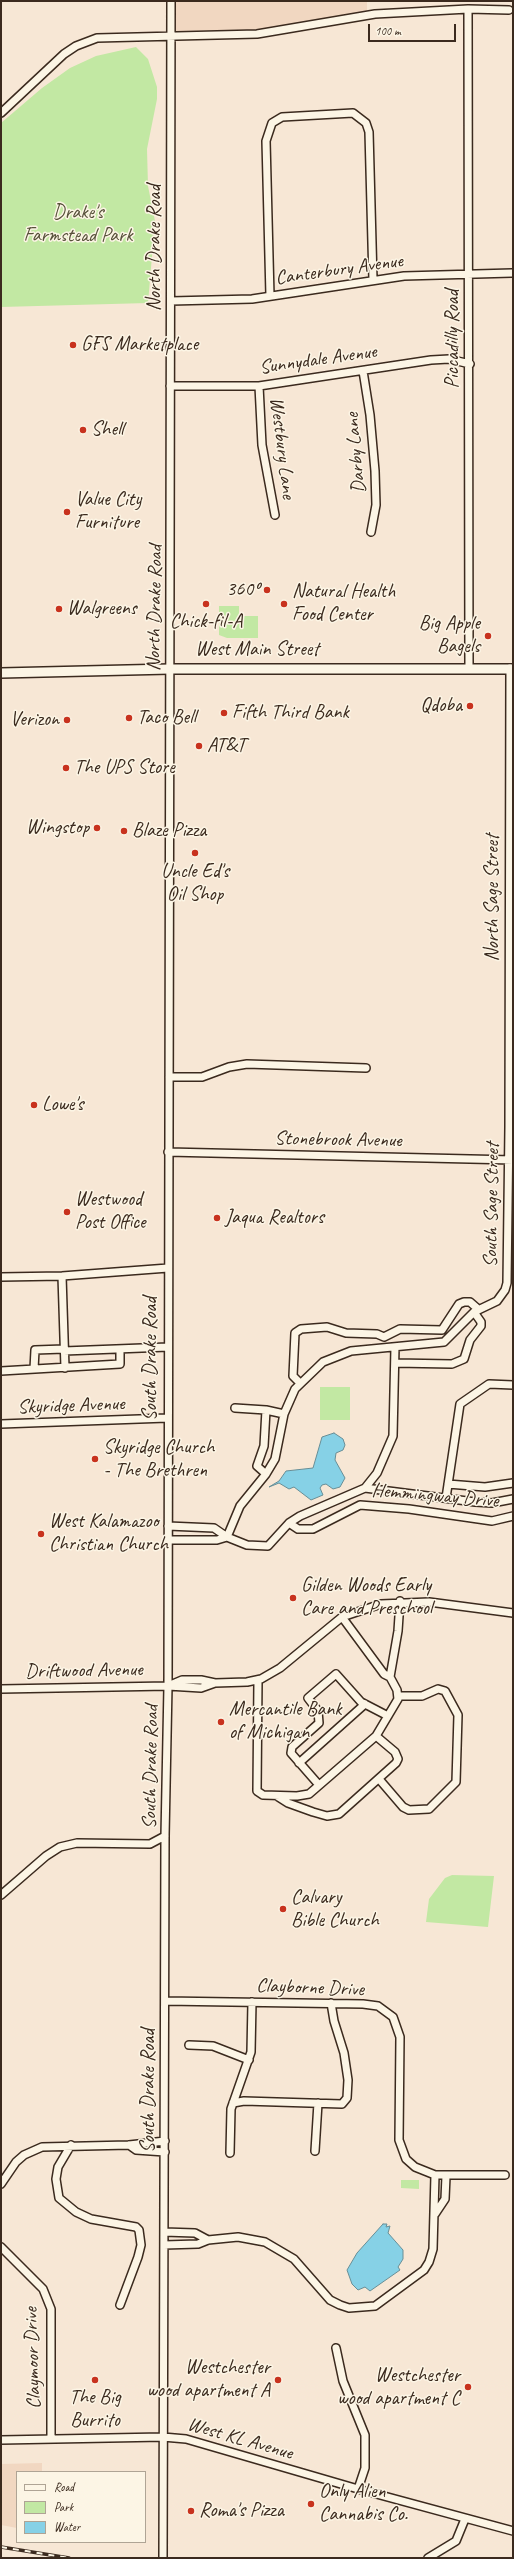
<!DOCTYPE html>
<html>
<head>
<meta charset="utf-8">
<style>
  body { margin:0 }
  #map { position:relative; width:514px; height:2559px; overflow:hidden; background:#f7e7d5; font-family:Caveat,sans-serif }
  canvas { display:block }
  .frame { position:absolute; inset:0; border:2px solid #3b2a1e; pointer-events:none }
  .legend { position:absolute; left:16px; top:2471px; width:130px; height:72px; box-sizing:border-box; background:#fcf5e5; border:1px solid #afa495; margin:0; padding:5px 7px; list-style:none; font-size:12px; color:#3b2a1e }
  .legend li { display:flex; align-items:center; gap:8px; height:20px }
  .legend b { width:20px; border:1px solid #afa495 }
  .scale { position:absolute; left:368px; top:24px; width:88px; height:18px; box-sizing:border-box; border:2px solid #3b2a1e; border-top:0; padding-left:5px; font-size:12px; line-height:14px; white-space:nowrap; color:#3b2a1e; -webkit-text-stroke:3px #fcf5e5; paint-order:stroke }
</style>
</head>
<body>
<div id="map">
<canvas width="514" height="2559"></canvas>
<div class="frame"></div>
<ul class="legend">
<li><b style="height:5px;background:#fcf5e5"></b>Road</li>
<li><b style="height:11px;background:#c2e8a3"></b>Park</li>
<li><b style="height:11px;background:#86d1e6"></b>Water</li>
</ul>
<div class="scale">100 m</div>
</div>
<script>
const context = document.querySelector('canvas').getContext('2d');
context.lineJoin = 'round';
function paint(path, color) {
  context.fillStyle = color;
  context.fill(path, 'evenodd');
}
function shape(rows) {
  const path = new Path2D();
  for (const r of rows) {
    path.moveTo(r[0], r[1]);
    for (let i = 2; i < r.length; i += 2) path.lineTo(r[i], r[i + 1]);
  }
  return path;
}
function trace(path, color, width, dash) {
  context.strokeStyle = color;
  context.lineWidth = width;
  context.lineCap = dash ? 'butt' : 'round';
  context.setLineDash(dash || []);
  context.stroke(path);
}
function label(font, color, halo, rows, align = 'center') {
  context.font = font + ' Caveat,sans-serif';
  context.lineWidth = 3;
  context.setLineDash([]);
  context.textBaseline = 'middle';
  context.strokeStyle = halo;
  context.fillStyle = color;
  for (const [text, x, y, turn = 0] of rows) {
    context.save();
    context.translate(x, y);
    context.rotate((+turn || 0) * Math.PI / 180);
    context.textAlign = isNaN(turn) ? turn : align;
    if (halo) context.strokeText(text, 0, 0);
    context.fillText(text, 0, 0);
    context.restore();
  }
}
const built = shape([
  [175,1,367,1,367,13,261,30,175,33],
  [42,2463,42,2472,17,2472,17,2528,1,2525,1,2464]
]);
const green = shape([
  [136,47,148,59,157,87,157,99,147,149,148,186,155,221,148,303,1,307,1,123,42,88,70,68,96,56],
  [219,606,239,606,239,616,258,616,258,638,227,638,219,635],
  [320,1387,350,1387,350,1420,320,1420],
  [452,1875,494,1876,488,1927,426,1922,429,1899,445,1878],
  [401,2180,419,2180,419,2189,401,2188]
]);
const water = shape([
  [334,1433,343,1439,345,1445,343,1450,336,1453,335,1460,345,1478,340,1487,333,1489,326,1484,322,1485,320,1488,323,1495,311,1500,294,1487,289,1489,279,1483,269,1487,279,1481,286,1471,313,1468,322,1437,334,1433],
  [383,2224,387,2224,386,2227,390,2226,388,2233,403,2250,403,2259,398,2267,400,2270,370,2291,365,2287,358,2290,352,2284,347,2270,357,2253,383,2224]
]);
const minor = shape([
  [468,9,469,668],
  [1,113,64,54,76,46,97,38,257,34,375,14,468,9,509,10],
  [270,296,266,141,272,123,282,117,353,113,366,123,369,132,373,280],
  [171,301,252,299,404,276,512,273],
  [363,371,370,415,375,471,376,505,371,532],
  [170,386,259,386,431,360,449,359,470,364],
  [259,386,262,445,275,515],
  [169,1077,202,1077,229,1067,247,1064,366,1068],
  [168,1152,513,1160],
  [62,1276,65,1368],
  [1,1277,62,1276,168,1268],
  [64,1351,168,1347],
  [395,1363,452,1364,464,1359,470,1340,481,1326,481,1322,474,1312],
  [34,1369,35,1350,64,1349],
  [1,1371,120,1364,120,1349],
  [300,1383,293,1376,295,1333,301,1329,327,1327,346,1333,377,1334,384,1337,400,1329,442,1330,459,1304,464,1302,470,1302,478,1309],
  [235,1408,266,1410,284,1414],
  [266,1410,264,1446,257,1466,266,1474],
  [1,1424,167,1418],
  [448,1484,485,1487,513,1483],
  [365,1488,475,1502,492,1503,513,1499],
  [446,1498,460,1404,489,1384,513,1385],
  [289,1523,298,1529,313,1529,360,1505,409,1509,492,1521,513,1516],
  [168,1526,214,1528,227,1537,247,1545,268,1546,289,1523,300,1516,365,1488,377,1473,393,1436,395,1347],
  [168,1540,217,1540,227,1537,240,1506,266,1474,275,1459,284,1414,295,1389,323,1362,351,1351,444,1342,474,1312,497,1301,505,1290,507,1283,509,1127,510,668],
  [390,1677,398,1631,400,1601],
  [258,1680,257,1791,263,1795,297,1796,309,1794,376,1736,398,1699,397,1690,390,1677,384,1674,342,1617],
  [168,1686,182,1680,201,1680,215,1683,247,1682,261,1679,280,1668,342,1617,381,1604,429,1602,513,1613],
  [1,1689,168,1686,201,1688,215,1683],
  [299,1763,365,1704],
  [379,1779,403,1807,409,1810,429,1809,456,1782,458,1715,445,1691,438,1689,422,1696,398,1696],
  [319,1785,291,1753,292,1747,319,1723,318,1711,308,1698,336,1674,361,1702,388,1716],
  [277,1796,288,1803,313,1812,327,1816,339,1814,396,1763,398,1759,395,1752,376,1736],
  [1,1895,46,1856,60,1847,77,1843,150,1844,165,1836],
  [165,2001,363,2004,378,2006,393,2017,400,2037,399,2140,406,2159,415,2167,435,2175,505,2175],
  [189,2045,213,2046,249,2060],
  [233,2103,244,2101,342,2104,347,2098,348,2080,344,2053,334,2021,331,2003],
  [71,2145,58,2167,56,2179,59,2198,76,2212,91,2219,136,2227,139,2230,141,2245,138,2257,120,2305],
  [129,2145,136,2150,165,2152],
  [315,2151,318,2103],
  [230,2153,231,2109,251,2052,252,2002],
  [1,2184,16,2162,24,2155,42,2147,129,2145,165,2141],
  [435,2214,445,2199,446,2176],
  [164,2232,195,2233,208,2240],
  [164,2245,198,2244,208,2240,238,2237,265,2242,294,2259,330,2300,340,2305,349,2308,375,2306,424,2270,429,2262,433,2249,435,2175],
  [1,2247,43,2289,51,2309,51,2439],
  [336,2348,343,2381,365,2435,365,2468,358,2489],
  [1,2440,163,2437,186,2439,358,2489,513,2531],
  [163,2558,165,1836,168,1686,171,1],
  [428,2558,456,2541,465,2519]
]);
const major = shape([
  [1,673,170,669,513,669]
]);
const rail = shape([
  [1,2547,69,2558]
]);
const markers = [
  [73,345,4,"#c8321e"],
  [83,430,4,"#c8321e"],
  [67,512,4,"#c8321e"],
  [267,590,4,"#c8321e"],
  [206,604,4,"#c8321e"],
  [284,604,4,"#c8321e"],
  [59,609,4,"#c8321e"],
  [488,636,4,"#c8321e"],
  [470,706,4,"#c8321e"],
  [224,713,4,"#c8321e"],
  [129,718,4,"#c8321e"],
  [67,720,4,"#c8321e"],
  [199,746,4,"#c8321e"],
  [66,768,4,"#c8321e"],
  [97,828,4,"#c8321e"],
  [124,831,4,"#c8321e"],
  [195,853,4,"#c8321e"],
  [34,1105,4,"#c8321e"],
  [67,1212,4,"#c8321e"],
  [217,1218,4,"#c8321e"],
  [95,1459,4,"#c8321e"],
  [41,1534,4,"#c8321e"],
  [293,1598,4,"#c8321e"],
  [221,1722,4,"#c8321e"],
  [283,1909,4,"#c8321e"],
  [95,2380,4,"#c8321e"],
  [278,2380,4,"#c8321e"],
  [468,2387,4,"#c8321e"],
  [311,2504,4,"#c8321e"],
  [191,2511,4,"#c8321e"]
];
const parkNames = [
  ["Drake's",78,213],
  ["Farmstead Park",78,236]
];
const streetNames = [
  ["North Drake Road",155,248,-90],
  ["Canterbury Avenue",339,270,-8],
  ["Piccadilly Road",453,339,-90],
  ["Sunnydale Avenue",318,360,-8],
  ["Westbury Lane",282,448,83],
  ["Darby Lane",356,453,-95],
  ["North Drake Road",155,608,-89],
  ["West Main Street",257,650],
  ["North Sage Street",493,898,-90],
  ["Stonebrook Avenue",338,1140,1],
  ["South Sage Street",492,1205,-89],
  ["South Drake Road",151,1359,-90],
  ["Skyridge Avenue",71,1406,-2],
  ["Hemmingway Drive",435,1496,5],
  ["Driftwood Avenue",84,1671,-1],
  ["South Drake Road",151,1767,-89],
  ["Clayborne Drive",310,1988,2],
  ["South Drake Road",149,2091,-90],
  ["Claymoor Drive",33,2358,-92],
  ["West KL Avenue",240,2439,16]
];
const poiNames = [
  ["GFS Marketplace",81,345],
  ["Shell",91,430],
  ["Value City",75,500],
  ["Furniture",75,523],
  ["360º",259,590,"right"],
  ["Natural Health",292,592],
  ["Food Center",292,615],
  ["Walgreens",67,609],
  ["Chick-fil-A",206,622,"center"],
  ["Big Apple",480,624,"right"],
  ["Bagels",480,647,"right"],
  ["Qdoba",462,706,"right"],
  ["Fifth Third Bank",232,713],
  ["Taco Bell",137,718],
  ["Verizon",59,720,"right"],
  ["AT&T",207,746],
  ["The UPS Store",74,768],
  ["Wingstop",89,828,"right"],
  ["Blaze Pizza",132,831],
  ["Uncle Ed's",195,872,"center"],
  ["Oil Shop",195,895,"center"],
  ["Lowe's",42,1105],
  ["Westwood",75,1200],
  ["Post Office",75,1223],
  ["Jaqua Realtors",225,1218],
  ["Skyridge Church",103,1448],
  ["- The Brethren",103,1471],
  ["West Kalamazoo",49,1522],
  ["Christian Church",49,1545],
  ["Gilden Woods Early",301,1586],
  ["Care and Preschool",301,1609],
  ["Mercantile Bank",229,1710],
  ["of Michigan",229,1733],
  ["Calvary",291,1898],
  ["Bible Church",291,1921],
  ["Westchester",270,2368,"right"],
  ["wood apartment A",270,2391,"right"],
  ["Westchester",460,2376,"right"],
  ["wood apartment C",460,2399,"right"],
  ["The Big",95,2398,"center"],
  ["Burrito",95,2421,"center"],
  ["Only Alien",319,2492],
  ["Cannabis Co.",319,2515],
  ["Roma's Pizza",199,2511]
];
paint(built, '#f1d7c1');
paint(green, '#c2e8a3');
paint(water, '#86d1e6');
trace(water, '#688e96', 1);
trace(minor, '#3b2a1e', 10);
trace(major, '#3b2a1e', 12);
trace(minor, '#fcf5e5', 7);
trace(major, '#fcf5e5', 9);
trace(rail, '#3b2a1e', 3.5);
trace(rail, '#fcf5e5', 2, [6]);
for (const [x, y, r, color] of markers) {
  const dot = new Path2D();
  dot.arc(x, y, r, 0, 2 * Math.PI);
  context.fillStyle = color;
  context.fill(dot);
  trace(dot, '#fcf5e5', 1.5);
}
label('20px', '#565039', '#fcf5e5', parkNames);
label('20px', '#3b2a1e', '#fcf5e5', streetNames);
label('20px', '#3b2a1e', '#fcf5e5', poiNames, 'left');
</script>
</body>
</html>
